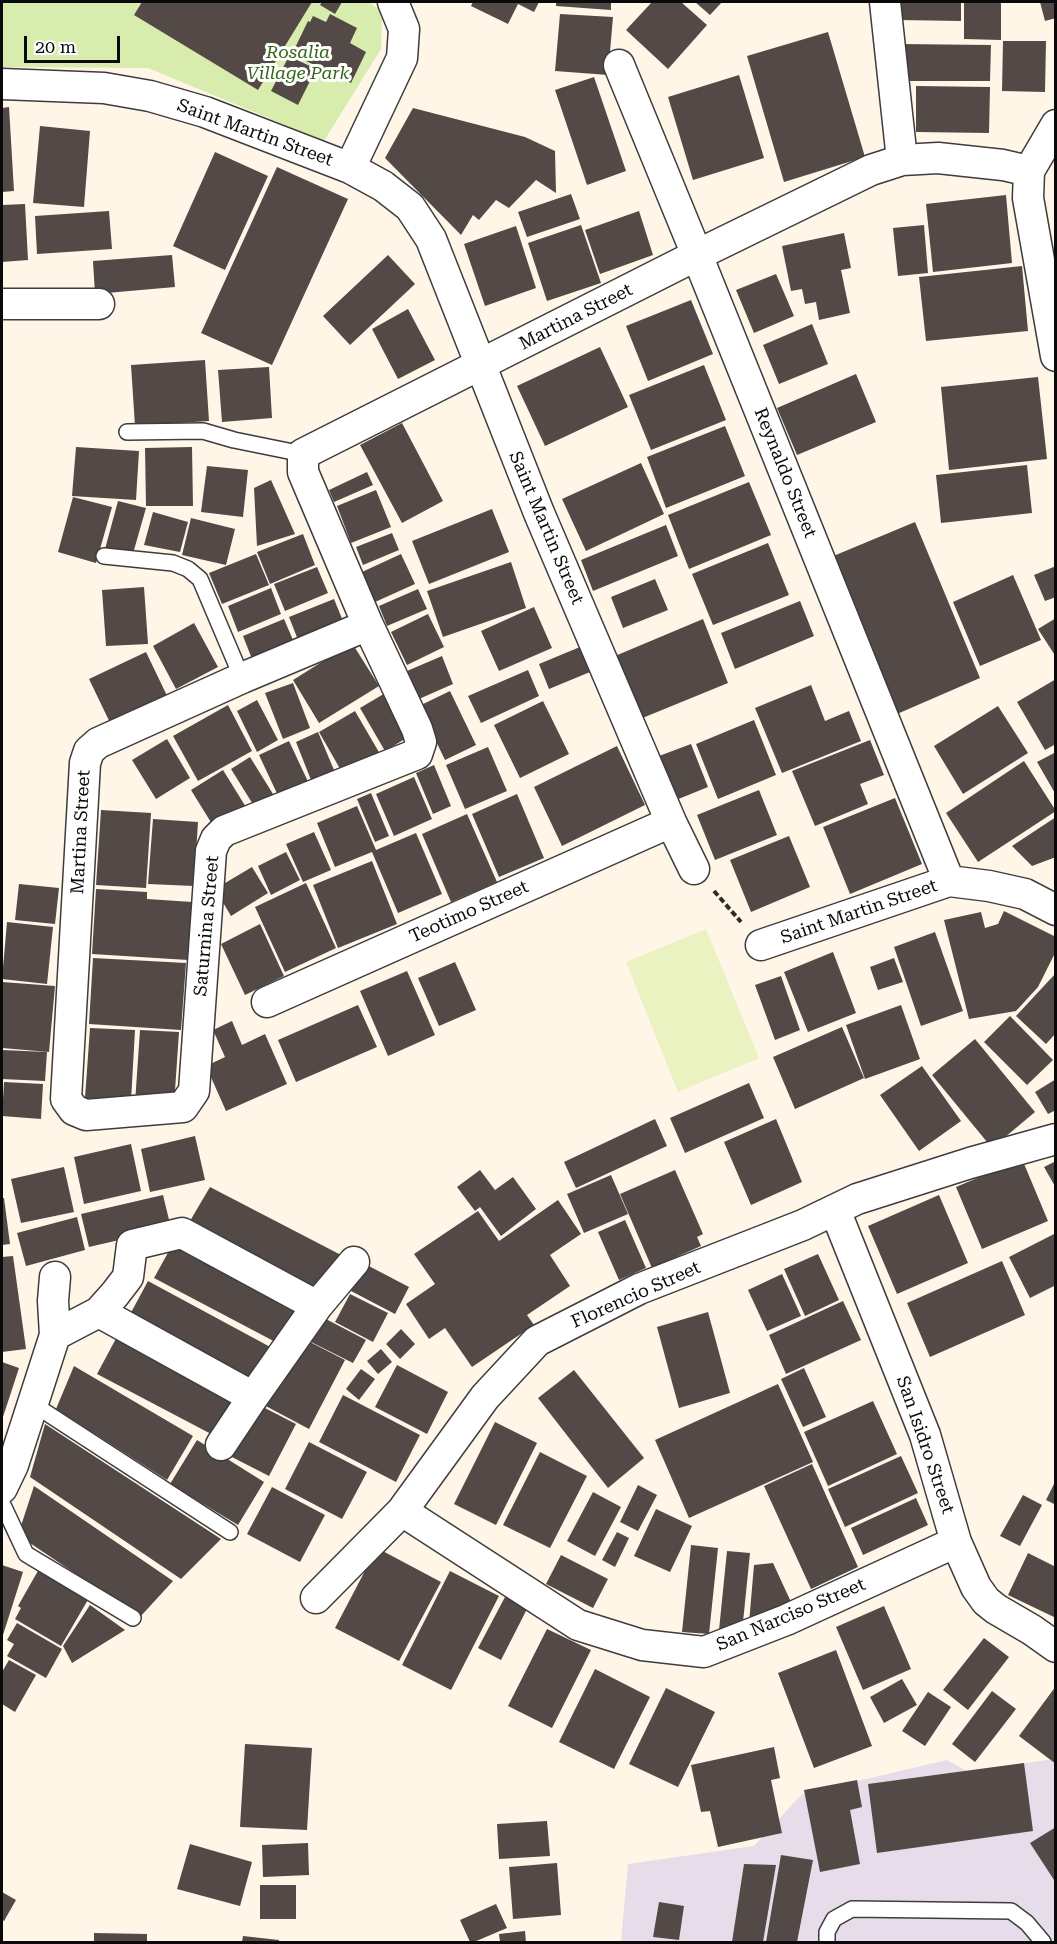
<!DOCTYPE html>
<html>
<head>
<meta charset="utf-8">
<style>
  body { margin:0 }
  #map { position:relative; width:1057px; height:1944px; overflow:hidden; background:#fff6e7; font-family:"Roboto Serif",serif }
  canvas { display:block }
  .frame { position:absolute; inset:0; border:3px solid #0a0a0a; pointer-events:none }
  .scale { position:absolute; left:24px; top:36px; width:96px; height:27px; box-sizing:border-box; border:3px solid #0a0a0a; border-top:0; padding-left:8px; font-size:18px; line-height:21px; white-space:nowrap; color:#0a0a0a; -webkit-text-stroke:4px #fff; paint-order:stroke }
</style>
</head>
<body>
<div id="map">
<canvas width="1057" height="1944"></canvas>
<div class="frame"></div>
<div class="scale">20 m</div>
</div>
<script>
const context = document.querySelector('canvas').getContext('2d');
context.lineJoin = 'round';
function paint(path, color) {
  context.fillStyle = color;
  context.fill(path, 'evenodd');
}
function shape(rows) {
  const path = new Path2D();
  for (const r of rows) {
    path.moveTo(r[0], r[1]);
    for (let i = 2; i < r.length; i += 2) path.lineTo(r[i], r[i + 1]);
  }
  return path;
}
function trace(path, color, width, dash) {
  context.strokeStyle = color;
  context.lineWidth = width;
  context.lineCap = dash ? 'butt' : 'round';
  context.setLineDash(dash || []);
  context.stroke(path);
}
function label(font, color, halo, rows, align = 'center') {
  context.font = font + ' "Roboto Serif",serif';
  context.lineWidth = 6;
  context.setLineDash([]);
  context.textBaseline = 'middle';
  context.strokeStyle = halo;
  context.fillStyle = color;
  for (const [text, x, y, turn = 0] of rows) {
    context.save();
    context.translate(x, y);
    context.rotate((+turn || 0) * Math.PI / 180);
    context.textAlign = isNaN(turn) ? turn : align;
    if (halo) context.strokeText(text, 0, 0);
    context.fillText(text, 0, 0);
    context.restore();
  }
}
const industrial = shape([
  [1055,1759,1055,1942,621,1942,628,1864,754,1846,802,1794,947,1760,967,1771]
]);
const green = shape([
  [2,2,369,2,382,12,381,49,324,141,148,68,2,67]
]);
const pitch = shape([
  [706,929,759,1058,678,1092,626,962]
]);
const building = shape([
  [142,2,312,2,258,90,134,15],
  [322,2,342,2,335,14,320,5],
  [473,2,539,2,534,12,518,4,508,24,471,6],
  [556,2,611,2,611,10,556,6],
  [652,2,681,2,707,25,668,69,626,30],
  [695,2,722,2,710,15],
  [900,2,961,2,961,21,899,20],
  [964,2,1001,2,1001,40,964,39],
  [1040,2,1056,2,1056,18,1045,21],
  [330,14,357,28,350,43,366,52,351,83,292,54,308,21,310,22,313,16,326,22],
  [560,14,613,17,608,75,555,71],
  [828,32,865,157,784,182,747,56],
  [1003,41,1046,41,1045,92,1002,91],
  [900,44,991,45,990,81,900,81],
  [289,56,316,69,298,105,271,91],
  [739,75,764,158,693,180,668,97],
  [594,77,626,171,587,185,555,90],
  [916,86,990,87,989,133,916,132],
  [9,107,14,191,2,192,2,108],
  [413,108,525,137,555,151,556,193,536,180,509,208,496,200,479,220,473,215,461,235,385,158],
  [40,126,90,131,84,207,33,203],
  [215,152,268,176,225,270,173,246],
  [277,167,348,199,272,365,201,333],
  [571,194,580,219,527,237,518,212],
  [1006,195,1012,263,933,272,926,204],
  [25,204,28,260,2,262,2,205],
  [109,211,112,249,37,254,35,216],
  [639,211,653,255,600,274,585,230],
  [581,225,601,283,547,301,528,243],
  [924,225,928,273,898,276,893,228],
  [516,226,536,288,485,306,464,244],
  [844,233,851,268,841,270,850,313,819,320,816,302,805,304,802,289,791,291,782,246],
  [172,255,175,287,95,294,93,261],
  [388,255,415,284,350,345,323,316],
  [1022,266,1028,331,926,341,919,277],
  [776,274,794,316,754,333,736,290],
  [691,300,713,354,648,381,626,326],
  [408,309,435,360,398,379,372,329],
  [812,324,828,364,779,384,763,345],
  [600,347,628,407,545,446,517,386],
  [205,360,209,421,135,426,131,365],
  [704,365,726,420,651,450,629,395],
  [269,367,272,418,222,422,218,370],
  [856,374,876,422,797,455,777,408],
  [1038,377,1047,459,949,470,941,387],
  [402,423,443,501,402,523,360,445],
  [725,426,745,476,666,508,647,457],
  [76,447,139,451,136,500,72,496],
  [192,447,193,506,146,506,145,448],
  [641,463,664,514,586,551,562,499],
  [1027,465,1032,513,941,523,936,475],
  [207,466,248,470,243,517,201,512],
  [367,472,373,485,334,502,329,490],
  [271,480,295,534,257,546,254,488],
  [749,482,771,535,689,569,668,515],
  [376,490,391,527,351,543,337,506],
  [73,497,112,507,96,563,58,552],
  [118,501,146,508,132,557,105,549],
  [492,509,509,552,429,584,412,541],
  [153,512,188,522,180,552,144,545],
  [191,518,235,529,226,565,182,555],
  [915,522,980,678,897,714,831,557],
  [666,525,678,556,593,591,581,560],
  [392,533,399,550,363,565,356,547],
  [303,534,315,565,270,584,257,552],
  [768,543,789,595,713,625,692,574],
  [256,554,269,585,222,604,209,573],
  [401,554,415,584,375,602,362,572],
  [511,562,526,608,443,637,427,591],
  [1056,566,1056,597,1045,601,1034,575],
  [317,567,328,593,285,611,274,584],
  [1013,575,1041,640,980,666,953,602],
  [655,579,668,610,623,628,611,597],
  [144,587,148,644,106,646,102,590],
  [271,588,281,614,238,632,228,606],
  [418,589,427,609,387,626,379,606],
  [334,599,345,626,300,645,289,617],
  [800,601,814,636,735,669,721,633],
  [534,607,552,648,499,671,481,631],
  [428,614,444,647,407,665,391,632],
  [1056,618,1056,657,1038,629],
  [284,619,296,647,254,664,243,636],
  [703,619,728,683,640,719,615,656],
  [194,623,218,667,176,689,153,646],
  [352,643,379,686,319,723,293,680],
  [580,647,590,672,549,689,539,664],
  [146,652,171,704,114,731,89,679],
  [442,656,453,684,419,699,407,671],
  [528,670,539,696,481,723,468,696],
  [1056,679,1056,744,1045,750,1017,702],
  [293,683,310,728,283,739,265,693],
  [811,685,825,721,849,711,861,741,782,773,755,708],
  [450,691,476,745,445,760,419,706],
  [387,692,413,734,385,751,360,708],
  [257,700,278,740,257,752,237,711],
  [543,701,569,754,520,778,494,725],
  [228,705,252,751,198,781,173,736],
  [998,706,1028,753,963,794,934,746],
  [355,711,380,754,343,774,319,732],
  [754,720,776,775,718,799,696,744],
  [318,732,334,770,311,780,296,742],
  [167,739,190,778,156,799,132,760],
  [870,740,884,775,860,784,868,804,815,826,792,771],
  [289,741,311,788,281,802,259,755],
  [691,744,708,787,676,800,659,756],
  [617,746,645,805,562,846,534,787],
  [488,747,507,791,465,809,446,765],
  [1056,752,1056,795,1037,762],
  [250,757,273,794,254,806,231,769],
  [1024,761,1056,811,978,862,946,813],
  [434,765,451,806,433,814,416,773],
  [223,770,249,812,217,832,191,790],
  [414,777,432,819,394,836,376,794],
  [759,790,777,835,715,860,697,815],
  [371,793,389,836,375,842,357,799],
  [517,794,544,858,499,877,472,814],
  [895,798,922,864,850,894,823,827],
  [357,806,376,850,416,833,442,894,398,913,372,852,335,867,317,823],
  [101,810,151,813,146,888,96,885],
  [467,814,497,882,451,902,422,834],
  [1056,817,1056,857,1032,866,1012,846],
  [153,819,198,822,194,886,148,884],
  [314,832,331,870,303,882,286,844],
  [789,836,810,887,751,912,730,860],
  [286,852,300,880,271,895,258,866],
  [372,861,397,924,338,948,313,885],
  [252,867,268,893,231,916,215,889],
  [306,883,336,948,285,972,255,907],
  [19,884,59,888,55,924,15,920],
  [96,889,147,892,147,899,192,902,188,960,92,954],
  [1004,911,1056,937,1056,951,1038,987,1016,1011,969,1019,944,920,981,912,985,928,998,924],
  [7,922,53,927,47,984,2,979],
  [260,924,284,976,245,995,221,944],
  [935,932,963,1011,921,1026,894,947],
  [833,952,856,1013,808,1032,784,972],
  [93,958,186,963,181,1030,89,1024],
  [894,958,903,982,878,990,870,967],
  [455,962,476,1010,439,1026,418,978],
  [407,971,435,1035,388,1056,360,991],
  [1056,973,1056,1033,1046,1044,1016,1016],
  [781,976,800,1030,775,1040,755,985],
  [2,982,55,986,49,1052,2,1048],
  [358,1005,377,1047,296,1082,278,1040],
  [901,1005,920,1059,865,1079,846,1025],
  [1010,1016,1053,1060,1027,1085,984,1042],
  [232,1021,242,1045,265,1034,287,1084,226,1111,206,1066,225,1057,213,1030],
  [842,1027,864,1078,795,1109,773,1057],
  [90,1028,135,1030,131,1101,85,1098],
  [140,1030,179,1032,174,1105,135,1103],
  [975,1039,1035,1112,992,1148,932,1075],
  [2,1050,47,1052,45,1081,2,1079],
  [922,1066,961,1121,919,1151,880,1095],
  [1056,1079,1056,1110,1048,1114,1035,1092],
  [4,1082,43,1084,41,1119,2,1116],
  [749,1083,764,1118,685,1153,670,1118],
  [655,1119,667,1146,576,1188,564,1162],
  [776,1119,802,1182,751,1205,724,1142],
  [195,1136,205,1180,150,1192,141,1149],
  [131,1144,141,1191,84,1204,74,1157],
  [1022,1159,1048,1221,982,1249,956,1187],
  [1056,1161,1056,1188,1044,1167],
  [64,1167,74,1212,21,1223,11,1179],
  [480,1170,495,1190,513,1177,536,1209,501,1236,480,1207,475,1211,457,1187],
  [675,1170,703,1234,697,1237,701,1246,652,1268,620,1194],
  [611,1175,628,1214,584,1233,567,1194],
  [210,1187,341,1255,319,1297,187,1226],
  [163,1195,171,1228,89,1247,81,1214],
  [939,1195,968,1263,897,1294,868,1226],
  [2,1198,4,1198,10,1244,2,1245],
  [558,1200,581,1234,550,1255,570,1286,527,1315,534,1325,472,1367,445,1328,429,1339,406,1304,435,1284,414,1254,478,1211,499,1241],
  [77,1217,85,1250,26,1266,17,1233],
  [625,1220,646,1268,619,1280,598,1232],
  [1056,1233,1056,1285,1030,1298,1009,1257],
  [175,1240,303,1308,283,1346,154,1278],
  [818,1254,839,1300,805,1316,784,1269],
  [13,1256,26,1349,2,1352,2,1257],
  [1002,1261,1025,1315,930,1357,907,1303],
  [365,1264,409,1287,395,1314,351,1291],
  [782,1274,801,1316,767,1331,748,1290],
  [148,1281,274,1349,254,1387,127,1320],
  [350,1294,388,1313,373,1342,335,1322],
  [843,1301,861,1340,786,1374,769,1335],
  [708,1312,730,1393,679,1408,657,1327],
  [324,1318,366,1340,353,1363,311,1342],
  [401,1329,415,1344,400,1359,386,1344],
  [119,1333,235,1394,213,1435,97,1374],
  [306,1340,345,1360,309,1429,262,1404],
  [381,1349,392,1362,378,1374,367,1361],
  [2,1362,19,1368,2,1420],
  [397,1365,448,1392,427,1434,375,1407],
  [74,1366,193,1436,167,1480,56,1409],
  [804,1368,826,1417,803,1427,781,1379],
  [361,1369,375,1379,359,1400,346,1389],
  [574,1370,644,1458,608,1488,538,1398],
  [778,1384,813,1462,689,1518,655,1440],
  [343,1395,420,1435,396,1482,319,1442],
  [873,1401,897,1454,828,1486,804,1432],
  [259,1405,296,1424,269,1476,226,1454],
  [495,1422,537,1443,496,1525,454,1504],
  [45,1424,221,1539,181,1579,30,1477],
  [197,1440,264,1482,238,1525,170,1484],
  [309,1442,367,1472,342,1519,285,1489],
  [540,1452,587,1476,550,1548,503,1525],
  [901,1456,918,1493,845,1527,828,1489],
  [812,1464,858,1567,811,1589,764,1486],
  [1056,1480,1056,1505,1046,1500],
  [638,1485,657,1495,638,1531,620,1522],
  [34,1486,173,1581,140,1617,18,1535],
  [272,1487,325,1515,300,1562,247,1534],
  [593,1492,621,1507,595,1556,567,1541],
  [1023,1495,1042,1505,1020,1546,1000,1536],
  [916,1498,928,1525,863,1555,851,1528],
  [656,1509,692,1526,670,1572,634,1556],
  [617,1532,629,1538,615,1567,602,1560],
  [691,1545,718,1548,709,1634,682,1632],
  [377,1548,441,1582,399,1661,335,1628],
  [727,1551,750,1553,742,1632,719,1630],
  [1028,1553,1056,1567,1056,1618,1008,1595],
  [561,1555,608,1579,593,1608,546,1584],
  [773,1563,791,1602,749,1623,754,1565],
  [2,1565,23,1572,3,1635,2,1635],
  [39,1569,89,1598,61,1646,15,1619,21,1608,18,1606],
  [450,1571,499,1596,451,1690,402,1665],
  [505,1597,527,1609,501,1660,478,1648],
  [90,1605,125,1630,72,1663,63,1646],
  [884,1606,911,1669,863,1690,836,1627],
  [17,1623,62,1649,46,1678,7,1656,14,1644,7,1640],
  [547,1629,591,1650,552,1728,508,1706],
  [984,1638,1009,1657,968,1710,943,1690],
  [836,1650,872,1746,814,1768,778,1673],
  [9,1660,36,1675,15,1712,2,1704,2,1683,3,1680,2,1679,2,1672],
  [595,1669,650,1697,614,1769,559,1742],
  [902,1679,917,1705,884,1723,870,1697],
  [1056,1686,1056,1764,1019,1736],
  [666,1688,715,1712,678,1787,629,1764],
  [992,1691,1016,1709,975,1762,952,1744],
  [928,1692,951,1707,925,1746,902,1731],
  [245,1744,312,1748,307,1830,240,1827],
  [774,1747,780,1778,771,1780,782,1833,718,1847,710,1811,701,1812,691,1765],
  [1024,1763,1033,1831,877,1853,868,1784],
  [857,1780,862,1807,850,1810,860,1864,820,1872,804,1790],
  [547,1821,550,1856,499,1859,497,1824],
  [1056,1827,1056,1883,1030,1843],
  [308,1843,309,1875,263,1877,262,1845],
  [190,1844,252,1862,240,1906,177,1889],
  [781,1855,813,1860,797,1942,766,1942],
  [557,1863,561,1915,513,1919,509,1867],
  [744,1864,776,1865,763,1942,732,1942],
  [260,1885,296,1885,296,1919,260,1919],
  [2,1892,16,1900,4,1921,2,1920],
  [659,1902,684,1906,679,1940,653,1937],
  [496,1904,507,1928,474,1942,470,1942,460,1920],
  [525,1931,526,1942,500,1942,499,1934],
  [94,1933,147,1934,147,1942,94,1942],
  [243,1936,279,1940,279,1942,242,1942]
]);
const path = shape([
  [714,891,741,922]
]);
const lane = shape([
  [127,432,203,431,234,440,303,454],
  [104,556,173,563,188,569,200,579,242,678],
  [33,1404,230,1532],
  [2,1503,26,1554,133,1618],
  [827,1942,827,1932,834,1919,852,1909,1011,1911,1027,1923,1043,1942]
]);
const street = shape([
  [885,2,902,160],
  [619,65,697,255,949,881],
  [2,84,104,88,150,96,205,112,350,168,383,186,410,207,431,239,539,513,671,822,694,869],
  [1056,125,1029,171,1028,198,1056,356],
  [350,168,402,58,404,29,393,2],
  [2,304,99,304],
  [368,625,242,678,98,743,89,751,85,763,66,1099,74,1110,86,1115,183,1107,194,1091,211,851,216,839,224,831,417,754,421,742,417,729,368,625,303,472,303,454,697,255,871,170,902,160,938,158,1003,165,1029,171],
  [761,945,949,881,989,886,1025,894,1056,910],
  [267,1002,671,822],
  [835,1210,925,1435,956,1542,976,1587,986,1601,996,1609,1032,1630,1056,1647],
  [99,1312,253,1397],
  [55,1335,99,1312,115,1294,128,1277,132,1245,182,1233,317,1306],
  [221,1445,253,1397,317,1306,354,1262],
  [2,1488,13,1465,55,1335,53,1301,55,1277],
  [402,1511,578,1625,642,1645,704,1652,786,1620,956,1542],
  [316,1598,402,1511,485,1397,537,1341,639,1289,803,1225,857,1199,970,1163,1056,1139]
]);
const parkNames = [
  ["Rosalia",298,53],
  ["Village Park",298,74]
];
const streetNames = [
  ["Saint Martin Street",255,133,20],
  ["Martina Street",576,317,-27],
  ["Reynaldo Street",785,473,68],
  ["Saint Martin Street",546,528,67],
  ["Martina Street",81,832,-87],
  ["Teotimo Street",469,912,-24],
  ["Saint Martin Street",859,912,-19],
  ["Saturnina Street",207,926,-85],
  ["Florencio Street",636,1295,-24],
  ["San Isidro Street",925,1445,71],
  ["San Narciso Street",791,1615,-23]
];
paint(industrial, '#e7dcea');
paint(green, '#d8ecae');
paint(pitch, '#e9f2c0');
paint(building, '#534946');
trace(lane, '#3d3d3d', 18);
trace(street, '#3d3d3d', 33);
trace(path, '#2c2c2c', 4, [6, 3]);
trace(lane, '#fff', 15);
trace(street, '#fff', 30);
label('italic 18px', '#346517', '#fff', parkNames);
label('18px', '#0a0a0a', '#fff', streetNames);
</script>
</body>
</html>
